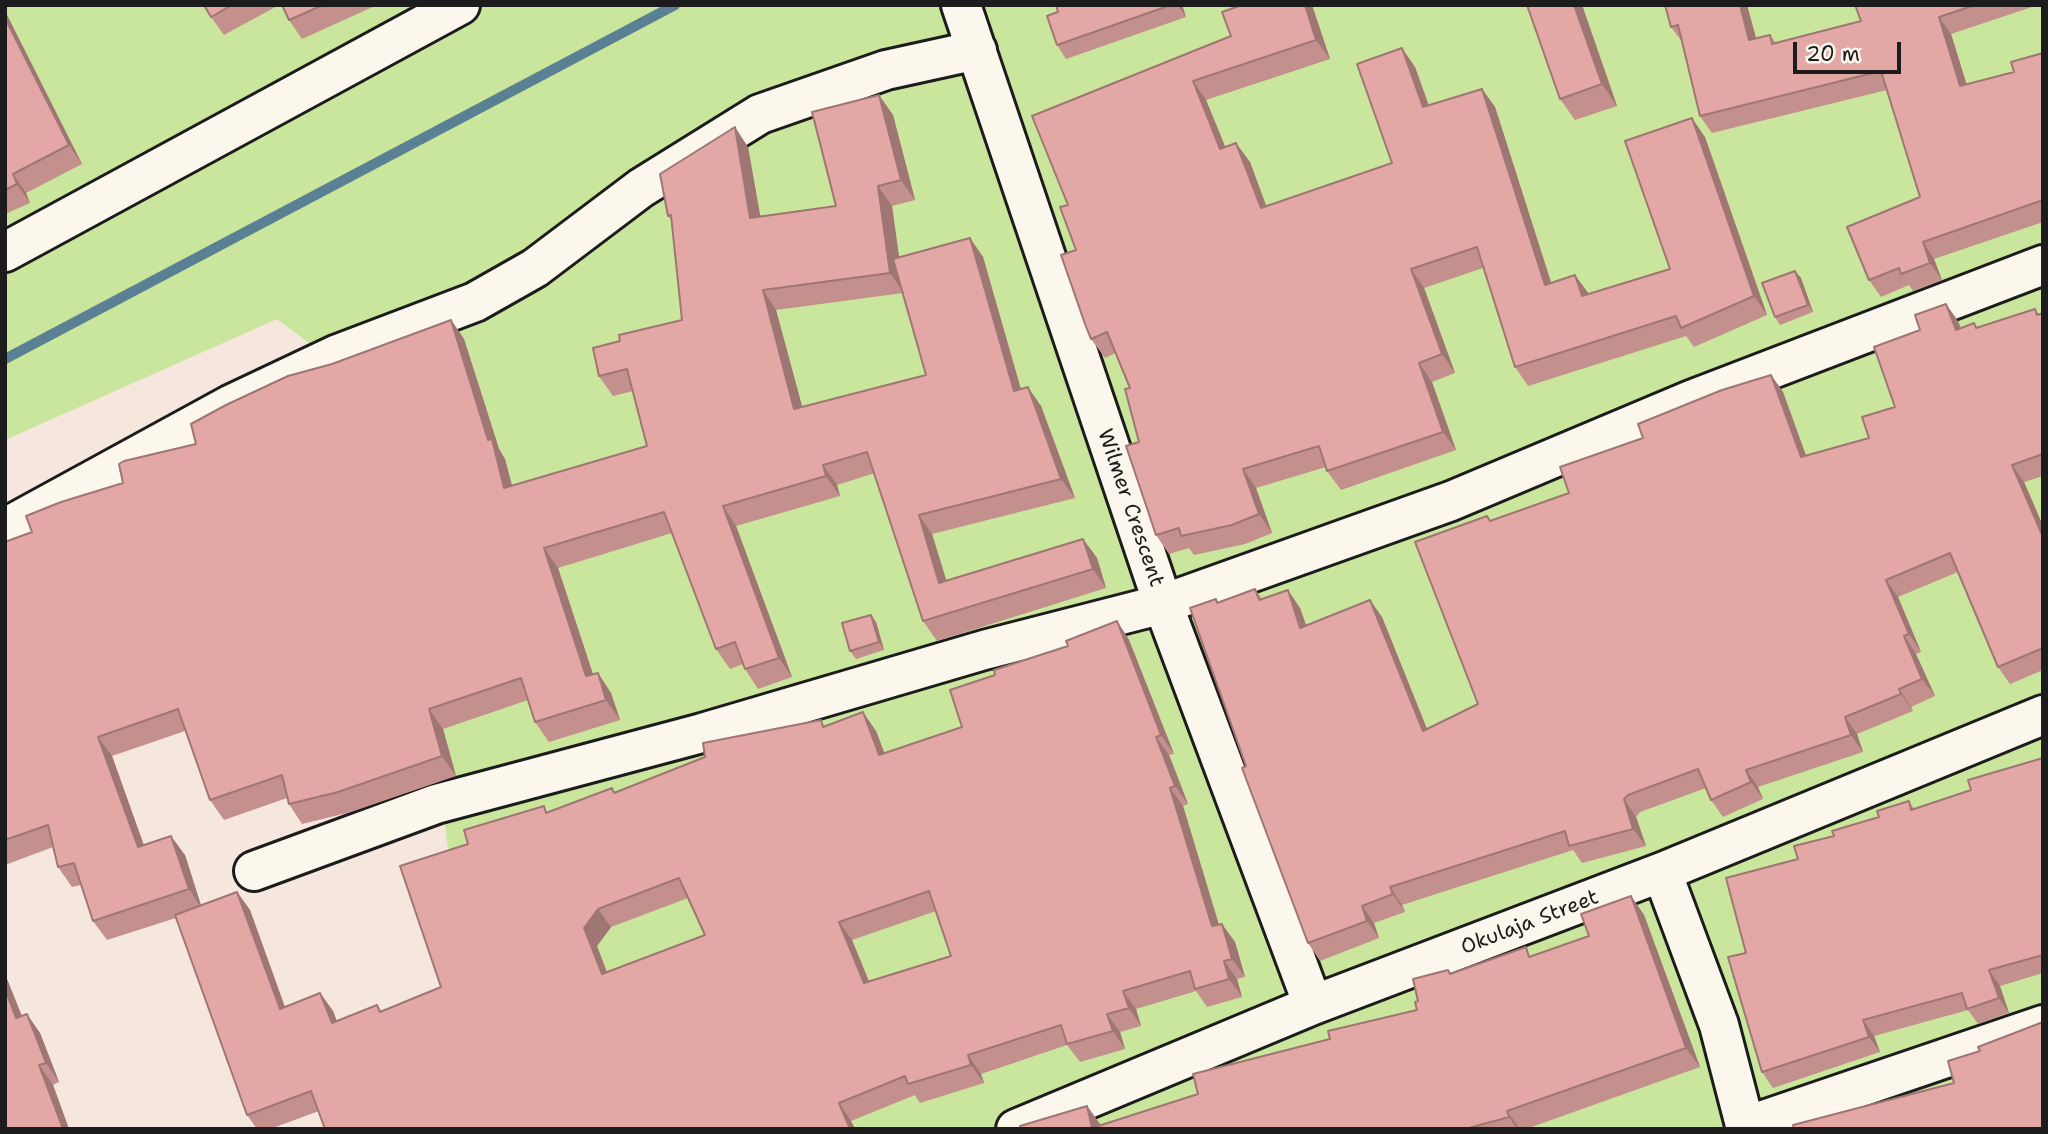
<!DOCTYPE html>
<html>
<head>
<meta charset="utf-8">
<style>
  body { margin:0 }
  #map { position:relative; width:2048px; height:1134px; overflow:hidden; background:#f6e7de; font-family:"Shantell Sans",sans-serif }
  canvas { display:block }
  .frame { position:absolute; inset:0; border:7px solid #1c1c1c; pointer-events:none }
  .scale { position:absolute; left:1793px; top:42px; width:108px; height:32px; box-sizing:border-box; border:4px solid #1c1c1c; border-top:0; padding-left:9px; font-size:21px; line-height:24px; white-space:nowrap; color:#1c1c1c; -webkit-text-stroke:5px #fbf7ec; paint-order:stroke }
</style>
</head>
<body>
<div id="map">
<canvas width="2048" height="1134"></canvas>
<div class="frame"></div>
<div class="scale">20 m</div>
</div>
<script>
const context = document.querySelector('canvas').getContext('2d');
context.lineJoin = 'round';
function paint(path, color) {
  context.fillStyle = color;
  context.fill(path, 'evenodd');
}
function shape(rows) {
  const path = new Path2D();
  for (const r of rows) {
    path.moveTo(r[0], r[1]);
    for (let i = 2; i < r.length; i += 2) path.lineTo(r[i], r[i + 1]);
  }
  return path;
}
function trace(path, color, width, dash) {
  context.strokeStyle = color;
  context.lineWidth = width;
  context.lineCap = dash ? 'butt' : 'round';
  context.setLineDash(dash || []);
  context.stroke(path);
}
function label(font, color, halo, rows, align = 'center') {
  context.font = font + ' "Shantell Sans",sans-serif';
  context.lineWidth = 6;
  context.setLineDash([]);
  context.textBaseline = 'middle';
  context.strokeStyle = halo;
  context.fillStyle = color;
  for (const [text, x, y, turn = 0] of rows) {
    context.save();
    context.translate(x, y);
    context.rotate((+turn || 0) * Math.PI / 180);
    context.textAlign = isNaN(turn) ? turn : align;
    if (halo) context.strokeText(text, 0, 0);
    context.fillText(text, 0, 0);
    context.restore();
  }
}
const green = shape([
  [5,5,2043,5,2043,1129,482,1129,427,676,337,364,277,319,5,440]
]);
const stream = shape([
  [5,359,675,5]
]);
const minor = shape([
  [961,5,1163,604,1313,1005],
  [5,252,460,5],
  [5,528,230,405,338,354,475,302,535,268,641,188,760,114,886,70,977,50],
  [254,871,436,804,702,733,984,650,1163,604,1451,501,1691,400,2043,265],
  [1662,872,1719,1025,1746,1129],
  [1746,1126,2043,1025],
  [1016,1129,1313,1005,1662,872,2043,715]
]);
const wall = shape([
  [204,5,279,5,224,35,211,17],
  [282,5,377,5,302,39,289,20],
  [1056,5,1182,5,1186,17,1066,59,1057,45,1058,12],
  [1242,5,1312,5,1330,59,1206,100,1225,147,1250,162,1266,206,1392,163,1415,67,1429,106,1482,89,1495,107,1551,283,1588,294,1670,269,1705,137,1767,315,1694,347,1686,336,1528,386,1515,367,1483,268,1424,288,1455,373,1432,382,1456,450,1341,490,1327,471,1326,467,1256,488,1272,533,1245,544,1194,555,1189,548,1169,554,1156,535,1130,388,1116,353,1105,358,1091,339,1068,205,1231,36],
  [1527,5,1582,5,1617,106,1575,120,1560,99],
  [1665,5,1747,5,1756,38,1770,35,1776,43,1861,21,1855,5,2038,5,1951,34,1967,85,2014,72,2043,53,2043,222,1934,259,1942,280,1913,291,1909,285,1881,297,1869,280,1920,197,1887,90,1712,133,1700,116,1683,43,1671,27],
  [5,11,82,164,26,193,30,203,5,214],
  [893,115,915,200,892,206,899,258,970,238,983,257,1021,389,1041,406,1075,498,932,534,946,580,1083,539,1097,558,1106,588,937,641,923,621,875,473,837,485,840,496,736,526,792,677,758,689,745,669,743,664,730,669,716,649,672,533,558,568,593,674,598,673,611,693,620,720,549,742,535,722,528,700,443,729,456,776,351,812,302,824,289,804,287,798,224,820,210,800,185,731,112,756,144,845,185,855,201,905,237,892,250,910,285,1007,320,993,333,1011,337,1022,382,1012,441,987,468,844,612,788,615,792,825,726,876,731,884,753,962,727,995,675,1068,646,1117,621,1129,640,1174,754,1169,755,1188,804,1183,806,1219,925,1235,942,1245,977,1237,979,1242,997,1207,1007,1196,991,1136,1009,1141,1026,1120,1032,1125,1049,1080,1062,1067,1045,981,1074,984,1083,920,1103,915,1095,851,1121,855,1129,325,1129,319,1111,270,1129,257,1129,247,1115,176,918,107,940,93,921,81,885,72,887,58,867,53,847,5,865,5,542,32,532,196,444,332,364,451,320,464,339,499,449,505,459,512,486,647,446,633,391,613,396,599,376,620,341,682,320,671,220,668,216,748,147,760,216,836,206],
  [903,293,926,375,802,407,776,310],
  [688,898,705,935,607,972,597,946,611,927],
  [936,911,951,956,869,982,852,940],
  [1795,271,1801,278,1813,312,1780,325,1775,317],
  [2035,309,2039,315,2043,313,2043,476,2024,482,2043,526,2043,670,2010,684,1998,667,1958,572,1898,597,1921,652,1916,654,1935,696,1911,707,1913,711,1857,734,1863,752,1758,787,1763,799,1723,817,1711,800,1706,788,1640,812,1636,817,1646,846,1582,863,1573,850,1402,905,1405,912,1374,923,1379,938,1320,961,1308,943,1246,766,1216,599,1218,602,1255,589,1262,599,1300,608,1306,625,1382,617,1427,729,1478,704,1491,521,1569,493,1643,438,1771,375,1783,392,1806,456,1869,438,1895,407,1958,321,1960,328,1974,323,1978,328],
  [876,622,884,650,856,659,850,651],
  [2043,758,2043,973,2000,986,2009,1013,1978,1024,1968,1010,1874,1036,1880,1052,1773,1088,1762,1072,1746,953,1834,836,1879,817,1909,801,1914,809,1971,790],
  [1631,896,1644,915,1700,1067,1526,1129,1021,1129,1087,1106,1101,1125,1198,1094,1330,1039,1417,1010,1418,1001,1451,974,1532,956,1589,936],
  [5,974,22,1016,40,1033,59,1082,53,1085,69,1129,5,1129]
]);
const shadedWall = shape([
  [1178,5,1182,5,1186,17],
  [1305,5,1312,5,1330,59,1316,40],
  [1574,5,1582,5,1617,106,1602,84],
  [1740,5,1747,5,1761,57,1749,40],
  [5,11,82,164,69,145,5,18],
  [1939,17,1951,34,1972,103,1960,86],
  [1402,48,1415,67,1436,126,1423,107],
  [1193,81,1206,100,1234,168,1220,149],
  [1482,89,1495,107,1558,304,1545,285],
  [879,95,893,115,915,200,901,180],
  [1692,118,1705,137,1767,315,1754,296],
  [735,127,748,147,764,237,750,218],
  [1236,143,1250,162,1274,227,1261,208],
  [13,174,26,193,30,203,17,184],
  [878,186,892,206,904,293,890,273],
  [970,238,983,257,1027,411,1014,391],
  [1923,242,1934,259,1942,280,1930,263],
  [1411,269,1424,288,1455,373,1442,354],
  [1795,271,1801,278,1813,312,1808,305],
  [1575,275,1589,294,1582,296],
  [763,290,776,310,808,428,794,409],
  [1946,304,1958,321,1968,347,1956,330],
  [451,320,464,339,499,449,505,459,518,508,504,488],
  [1419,363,1432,382,1456,450,1443,432],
  [1771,375,1783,392,1813,475,1801,457],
  [1028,387,1041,406,1075,498,1061,479],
  [823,465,837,485,840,496,826,476],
  [2012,465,2024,482,2043,526,2043,537],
  [1243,469,1256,488,1272,533,1259,514],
  [723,506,736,526,792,677,779,658],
  [919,515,932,534,953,602,939,583],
  [1083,539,1097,558,1106,588,1093,569],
  [544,548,558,568,600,696,586,676],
  [1886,580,1898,597,1921,652,1909,634],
  [1288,590,1300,608,1313,645,1300,628],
  [1370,600,1382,617,1435,749,1423,731],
  [871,615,876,622,884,650,879,642],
  [1117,621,1129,640,1174,754,1161,735],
  [1904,636,1916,654,1935,696,1922,679],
  [598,673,611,693,620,720,606,700],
  [1899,689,1911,707,1913,711,1901,694],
  [429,709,443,729,456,776,442,756],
  [863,712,876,731,892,773,879,755],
  [1845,717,1857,734,1863,752,1851,735],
  [98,737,112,756,151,866,138,847],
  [1156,737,1169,755,1188,804,1175,786],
  [1746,770,1758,787,1763,799,1751,782],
  [1170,788,1183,806,1225,945,1212,926],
  [1624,799,1636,817,1646,846,1633,829],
  [171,836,185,855,202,909,189,889],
  [1390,887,1402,905,1405,912,1393,894],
  [237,892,250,910,292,1027,280,1009],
  [1631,896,1644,915,1700,1067,1686,1048],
  [1362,906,1374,923,1379,938,1367,921],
  [598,909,611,927,597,946,614,992,602,974,584,928],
  [839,922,852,940,877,1001,864,983],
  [1222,924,1235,942,1245,977,1232,959],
  [1224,961,1237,979,1242,997,1229,979],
  [1989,970,2000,986,2009,1013,1999,998],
  [5,974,30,1037,16,1018,5,989],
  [1123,991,1136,1009,1141,1026,1129,1008],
  [320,993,333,1011,345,1042,332,1023],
  [27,1014,40,1033,59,1082,46,1063],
  [1107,1014,1120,1032,1125,1049,1113,1031],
  [1863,1020,1874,1036,1880,1052,1869,1037],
  [968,1055,981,1074,984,1083,971,1065],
  [39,1065,53,1085,69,1129,63,1129],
  [839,1103,851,1121,855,1129,850,1129],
  [1087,1106,1101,1126,1093,1129],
  [1507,1111,1520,1129,1517,1129,1509,1117]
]);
const building = shape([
  [204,5,232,5,211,17,204,5],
  [282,5,323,5,289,20,282,5],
  [1056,5,1171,5,1057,45,1047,16,1058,12,1056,5],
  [1242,5,1305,5,1316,40,1193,81,1220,149,1236,143,1261,208,1392,163,1357,64,1402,48,1423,107,1482,89,1545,285,1575,275,1582,296,1670,269,1625,141,1692,118,1754,296,1681,328,1676,316,1515,367,1477,247,1411,269,1442,354,1419,363,1443,432,1327,471,1319,446,1243,469,1259,514,1232,525,1181,536,1179,528,1156,535,1126,446,1139,442,1125,389,1130,388,1107,332,1091,339,1085,324,1061,255,1076,250,1060,207,1068,205,1032,116,1231,36,1222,12,1242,5],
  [1527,5,1574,5,1602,84,1560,99,1527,5],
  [1665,5,1740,5,1749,40,1770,35,1772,44,1861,21,1855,5,1975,5,1939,17,1960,86,2014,72,2011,62,2043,53,2043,200,1923,242,1930,263,1901,274,1899,268,1869,280,1847,227,1920,197,1881,71,1700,116,1678,25,1671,27,1665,5],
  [5,18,69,145,13,174,17,184,5,190,5,18],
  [879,95,901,180,878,186,890,273,763,290,794,409,926,375,893,259,970,238,1014,391,1028,387,1061,479,919,515,939,583,1083,539,1093,569,923,621,867,452,823,465,826,476,723,506,779,658,745,669,735,642,716,649,664,512,544,548,586,676,598,673,606,700,535,722,521,678,429,709,442,756,338,792,289,804,282,775,210,800,178,709,98,737,138,847,171,836,189,889,93,921,74,863,58,867,48,825,5,840,5,542,32,532,26,516,61,502,123,483,119,464,124,461,196,444,191,424,226,405,288,376,332,364,451,320,488,440,492,439,504,488,647,446,627,369,599,376,593,348,620,341,619,335,682,320,671,215,668,216,660,174,735,127,750,218,836,206,812,112,879,95],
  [1795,271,1808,305,1775,317,1762,283,1795,271],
  [1946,304,1956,330,1974,323,1976,328,2035,309,2037,315,2043,313,2043,454,2012,465,2043,537,2043,648,1998,667,1950,553,1886,580,1909,634,1904,636,1922,679,1899,689,1901,694,1845,717,1851,735,1746,770,1751,782,1711,800,1698,769,1628,795,1624,799,1633,829,1569,846,1565,831,1390,887,1393,894,1362,906,1367,921,1308,943,1242,768,1246,766,1190,608,1216,599,1217,603,1255,589,1259,600,1288,590,1300,628,1370,600,1423,731,1478,704,1415,542,1487,516,1490,521,1569,493,1560,467,1643,438,1638,424,1722,390,1771,375,1801,457,1869,438,1862,417,1895,407,1874,347,1920,330,1915,315,1946,304],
  [871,615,879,642,850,651,842,623,871,615],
  [1117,621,1161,735,1156,737,1175,786,1170,788,1212,926,1222,924,1232,959,1224,961,1229,979,1195,989,1190,971,1123,991,1129,1008,1107,1014,1113,1031,1067,1044,1061,1025,968,1055,971,1065,908,1084,905,1076,839,1103,850,1129,325,1129,311,1091,247,1115,175,915,237,892,280,1009,320,993,332,1023,377,1005,380,1012,441,987,400,866,468,844,464,830,544,806,546,813,612,788,614,793,705,757,703,743,821,720,823,727,863,712,879,755,962,727,950,690,995,675,994,670,1068,646,1066,641,1117,621],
  [679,878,705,935,602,974,584,928,598,909,679,878],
  [929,891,951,956,864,983,839,922,929,891],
  [2043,758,2043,955,1989,970,1999,998,1967,1009,1962,993,1863,1020,1869,1037,1762,1072,1728,957,1746,953,1726,878,1798,859,1794,846,1834,836,1832,831,1879,817,1877,811,1909,801,1911,810,1971,790,1968,780,2043,758],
  [1631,896,1686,1048,1507,1111,1509,1117,1465,1129,1021,1129,1020,1126,1087,1106,1092,1128,1198,1094,1193,1074,1330,1039,1328,1031,1417,1010,1415,1002,1418,1001,1413,979,1448,970,1450,974,1526,947,1529,957,1589,936,1581,914,1631,896],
  [5,989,16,1018,27,1014,46,1063,39,1065,63,1129,5,1129,5,989],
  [2043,1022,2043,1129,1794,1129,1793,1125,1954,1083,1948,1061,1980,1051,1978,1047,2043,1022]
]);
const streetNames = [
  ["Wilmer Crescent",1130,508,71],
  ["Okulaja Street",1530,923,-21]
];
paint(green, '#cae59c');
trace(stream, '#598093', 10);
trace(minor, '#1c1c1c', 44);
trace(minor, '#fbf7ec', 38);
paint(wall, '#c3908e');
paint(shadedWall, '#9f7674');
paint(building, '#e3a8a5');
trace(building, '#9f7674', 2);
label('21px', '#1c1c1c', '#fbf7ec', streetNames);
</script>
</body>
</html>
